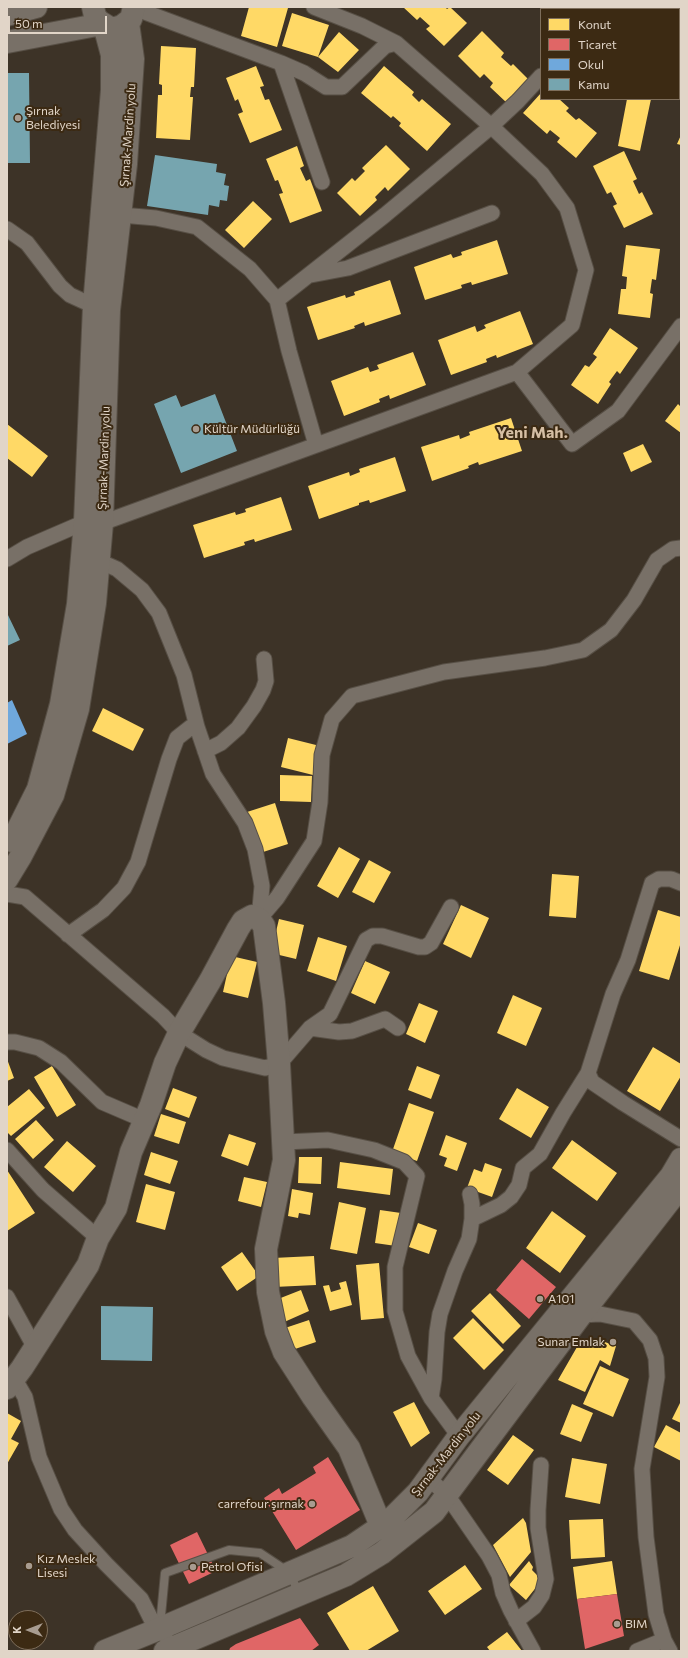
<!DOCTYPE html>
<html>
<head>
<meta charset="utf-8">
<style>
  body { margin:0 }
  #map { position:relative; width:688px; height:1658px; overflow:hidden; background:#3d3327; font-family:Commissioner,sans-serif }
  canvas { display:block }
  .frame { position:absolute; inset:0; border:8px solid #e1d5c8; pointer-events:none }
  .legend { position:absolute; left:540px; top:8px; width:140px; height:92px; box-sizing:border-box; background:#3c2a13; border:1px solid #7e6e5b; margin:0; padding:5px 7px; list-style:none; font-size:12px; color:#e1d5c8 }
  .legend li { display:flex; align-items:center; gap:8px; height:20px }
  .legend b { width:20px; border:1px solid #7e6e5b }
  .north { position:absolute; left:8px; top:1610px; width:40px; height:40px; box-sizing:border-box; background:#3c2a13; border:1px solid #7e6e5b; border-radius:50%; rotate:270deg; font-size:11px; font-weight:700; line-height:16px; text-align:center; color:#e1d5c8 }
  .north::after { content:''; display:block; margin:auto; width:14px; height:18px; background:#a89c90; clip-path:polygon(50% 0,100% 100%,50% 72%,0 100%) }
  .scale { position:absolute; left:8px; top:16px; width:99px; height:18px; box-sizing:border-box; border:2px solid #e1d5c8; border-top:0; padding-left:5px; font-size:12px; line-height:14px; white-space:nowrap; color:#e1d5c8; -webkit-text-stroke:3px #3c2a13; paint-order:stroke }
</style>
</head>
<body>
<div id="map">
<canvas width="688" height="1658"></canvas>
<div class="frame"></div>
<ul class="legend">
<li><b style="height:11px;background:#ffd966"></b>Konut</li>
<li><b style="height:11px;background:#e06666"></b>Ticaret</li>
<li><b style="height:11px;background:#6fa8dc"></b>Okul</li>
<li><b style="height:11px;background:#76a5af"></b>Kamu</li>
</ul>
<div class="north">K</div>
<div class="scale">50 m</div>
</div>
<script>
const context = document.querySelector('canvas').getContext('2d');
context.lineJoin = 'round';
function paint(path, color) {
  context.fillStyle = color;
  context.fill(path, 'evenodd');
}
function shape(rows) {
  const path = new Path2D();
  for (const r of rows) {
    path.moveTo(r[0], r[1]);
    for (let i = 2; i < r.length; i += 2) path.lineTo(r[i], r[i + 1]);
  }
  return path;
}
function trace(path, color, width, dash) {
  context.strokeStyle = color;
  context.lineWidth = width;
  context.lineCap = dash ? 'butt' : 'round';
  context.setLineDash(dash || []);
  context.stroke(path);
}
function label(font, color, halo, rows, align = 'center') {
  context.font = font + ' Commissioner,sans-serif';
  context.lineWidth = 4;
  context.setLineDash([]);
  context.textBaseline = 'middle';
  context.strokeStyle = halo;
  context.fillStyle = color;
  for (const [text, x, y, turn = 0] of rows) {
    context.save();
    context.translate(x, y);
    context.rotate((+turn || 0) * Math.PI / 180);
    context.textAlign = isNaN(turn) ? turn : align;
    if (halo) context.strokeText(text, 0, 0);
    context.fillText(text, 0, 0);
    context.restore();
  }
}
const homes = shape([
  [249,7,283,7,288,8,277,47,241,36],
  [403,7,445,7,447,9,450,7,467,23,444,46,426,29,430,26,420,17,417,20],
  [292,13,329,25,318,57,282,46],
  [482,31,504,53,501,57,511,66,513,64,530,81,508,104,490,87,493,83,484,74,480,78,458,56],
  [339,32,359,50,338,72,318,57],
  [161,46,196,48,194,87,191,87,190,97,193,97,190,140,156,138,158,95,162,95,162,85,159,84],
  [679,55,681,55,681,71,679,76],
  [256,66,264,86,260,87,265,100,269,99,282,130,250,143,238,114,243,112,238,99,235,101,226,78],
  [384,66,414,92,412,95,419,102,422,99,451,124,427,151,399,126,401,123,393,116,391,118,361,93],
  [541,93,541,99,559,99,569,108,566,111,576,120,579,118,597,133,576,158,557,142,560,138,550,130,547,134,523,113],
  [627,99,651,99,640,151,618,146],
  [681,135,681,145,677,144],
  [386,145,410,169,388,191,385,187,375,197,377,200,360,216,337,193,352,178,355,181,365,171,362,168],
  [297,146,304,166,300,168,306,181,310,179,322,211,290,223,279,194,283,193,278,180,275,181,266,159],
  [624,151,637,179,633,181,639,194,642,192,653,214,624,228,613,206,617,204,611,192,607,194,593,166],
  [253,201,272,219,244,248,225,230],
  [497,240,508,274,472,285,471,282,461,285,462,288,425,300,414,267,451,254,453,258,462,255,461,252],
  [626,245,660,249,656,280,652,279,650,293,653,294,650,318,618,314,621,289,626,289,627,277,622,276],
  [390,280,401,314,365,326,364,322,354,326,355,328,318,340,307,307,345,295,346,298,355,295,354,292],
  [520,311,533,344,497,358,496,355,486,359,487,362,451,375,438,340,475,326,477,332,486,328,484,325],
  [610,328,638,348,620,374,617,371,609,382,611,384,598,404,571,385,585,365,589,367,597,357,593,354],
  [413,352,426,385,390,399,389,395,379,399,380,402,344,416,331,381,368,367,370,372,379,369,377,365],
  [678,404,681,407,681,433,665,421],
  [511,418,522,451,479,465,478,462,468,466,469,468,432,481,421,447,459,435,460,439,470,435,469,432],
  [7,424,48,456,32,477,7,458],
  [643,444,652,462,631,472,623,453],
  [395,457,406,491,370,503,369,500,359,503,359,505,319,519,308,486,349,472,350,476,360,472,359,469],
  [281,497,292,530,255,542,254,539,244,542,245,545,204,558,193,525,235,512,236,515,246,512,245,509],
  [103,708,144,729,133,751,92,731],
  [288,738,320,746,313,775,281,767],
  [280,775,312,776,311,802,280,801],
  [275,803,288,844,260,853,247,812],
  [339,847,360,859,338,898,317,886],
  [369,860,391,872,374,903,352,892],
  [552,874,579,876,576,918,549,916],
  [461,905,489,918,471,958,443,944],
  [658,910,681,917,681,942,669,980,639,971],
  [279,919,304,925,296,959,271,953],
  [318,937,347,946,336,981,307,971],
  [231,956,257,962,248,998,223,992],
  [365,961,390,972,375,1004,351,993],
  [513,995,542,1008,526,1046,497,1033],
  [419,1003,438,1011,425,1043,406,1034],
  [653,1047,681,1064,681,1076,660,1111,627,1091],
  [7,1059,14,1078,7,1081],
  [52,1066,76,1105,57,1117,34,1077],
  [417,1066,440,1075,431,1099,408,1090],
  [173,1088,197,1097,189,1118,165,1109],
  [517,1088,549,1107,531,1138,499,1119],
  [29,1089,45,1108,11,1136,7,1132,7,1107],
  [409,1103,434,1112,417,1161,392,1152],
  [161,1114,186,1122,179,1144,154,1136],
  [36,1120,54,1140,33,1159,15,1139],
  [229,1134,256,1143,248,1166,221,1156],
  [446,1135,467,1143,457,1171,444,1166,447,1158,439,1155],
  [572,1140,617,1173,597,1201,552,1168],
  [67,1141,96,1166,73,1192,44,1167],
  [151,1152,178,1161,170,1184,144,1175],
  [299,1157,322,1157,321,1184,298,1183],
  [340,1162,393,1169,390,1195,337,1188],
  [485,1163,502,1169,492,1197,467,1188,474,1169,482,1172],
  [7,1170,35,1213,7,1231],
  [244,1177,267,1182,261,1207,238,1201],
  [146,1184,175,1192,165,1230,136,1222],
  [292,1189,313,1193,310,1215,299,1213,298,1218,288,1216],
  [339,1202,366,1208,357,1254,330,1249],
  [380,1210,401,1213,396,1246,375,1243],
  [552,1211,586,1236,560,1273,526,1248],
  [418,1223,437,1230,429,1254,409,1247],
  [242,1252,259,1276,237,1291,221,1267],
  [314,1256,316,1285,274,1287,273,1258],
  [379,1263,384,1318,361,1320,356,1265],
  [346,1281,352,1305,330,1311,323,1286,329,1285,331,1292,341,1289,339,1283],
  [301,1290,309,1311,282,1323,273,1301],
  [490,1293,521,1326,503,1344,471,1311],
  [473,1318,504,1350,484,1370,453,1338],
  [309,1320,316,1342,289,1351,282,1329],
  [602,1341,616,1346,610,1366,600,1360,585,1392,558,1380,577,1347],
  [600,1366,629,1379,613,1417,583,1404],
  [681,1401,681,1423,672,1419],
  [414,1402,430,1433,411,1447,393,1412],
  [572,1404,593,1413,581,1442,560,1434],
  [7,1413,21,1421,11,1439,19,1443,7,1464],
  [666,1425,681,1433,681,1461,654,1447],
  [513,1435,534,1450,508,1485,487,1470],
  [572,1458,607,1464,600,1504,565,1497],
  [523,1518,526,1523,531,1552,510,1577,493,1545],
  [603,1519,605,1557,571,1559,569,1520],
  [529,1561,533,1567,532,1570,542,1580,526,1600,509,1585],
  [612,1561,617,1594,577,1599,573,1567],
  [465,1565,482,1589,445,1615,428,1591],
  [373,1586,399,1631,366,1651,350,1651,327,1613],
  [507,1632,522,1651,490,1651,487,1647]
]);
const shops = shape([
  [522,1259,556,1287,529,1319,496,1290],
  [328,1457,360,1510,296,1550,264,1498,279,1488,282,1494,316,1473,313,1467],
  [197,1532,216,1571,189,1584,170,1545],
  [617,1594,624,1636,585,1649,577,1599],
  [300,1618,319,1645,311,1651,229,1651,230,1648,236,1644]
]);
const schools = shape([
  [12,700,27,734,7,744,7,703]
]);
const public = shape([
  [7,73,29,73,30,163,7,163],
  [155,155,217,164,216,172,226,174,224,185,229,186,227,201,220,200,219,207,209,205,208,215,147,206],
  [215,394,237,451,181,473,154,404,176,395,181,407],
  [7,613,20,640,7,646],
  [101,1306,153,1307,152,1361,101,1360]
]);
const lane = shape([
  [160,1626,165,1573,229,1550,260,1553,290,1573,299,1594]
]);
const street = shape([
  [314,7,362,26,396,43],
  [134,8,281,63,322,182],
  [679,90,681,91],
  [121,215,156,218,197,227,250,269,277,300,289,351,316,445],
  [7,229,27,243,60,286,70,295,94,306],
  [311,275,348,268,492,213],
  [277,300,385,215,487,130,518,101,541,76],
  [517,372,572,444,618,411,681,326],
  [7,559,27,547,85,522,102,523,517,372,572,325,586,270,567,208,542,174,491,126,396,43,385,46,342,87,326,87,304,73,281,63],
  [99,561,117,569,142,590,159,613,184,675,197,727,213,774,245,823,255,849,262,886,259,919],
  [205,751,221,743,238,728,254,706,263,690,266,681,264,659],
  [7,894,25,897,163,1016,179,1033,206,1050,223,1058,265,1068,279,1064,310,1028,330,1014,366,940,373,936,382,936,419,947,425,947,431,943,451,907],
  [259,919,277,898,314,841,320,802,322,755,332,719,352,696,444,672,545,658,583,650,611,630,634,600,657,560,673,549,681,548],
  [68,935,103,910,124,888,138,862,169,759,177,738,191,727,197,727],
  [310,1028,339,1032,352,1031,385,1019,398,1028],
  [7,1042,15,1042,39,1048,61,1062,102,1102,144,1120],
  [588,1073,592,1082,623,1103,681,1139],
  [284,1142,328,1140,374,1150,404,1162,417,1176,395,1267,395,1311,408,1356,431,1398,459,1436],
  [7,1150,43,1190,98,1238],
  [472,1219,501,1205,511,1197,519,1185,523,1168,540,1154,563,1113,588,1073,613,994,628,960,652,883,659,879,671,879,681,883],
  [7,1297,35,1348],
  [581,1315,600,1314,634,1321,650,1340,656,1358,657,1377,642,1469,646,1537,656,1614,664,1640,670,1651],
  [14,1378,25,1397,39,1457,61,1509,75,1530,106,1564,141,1599,154,1625,165,1635],
  [431,1398,434,1379,437,1332,440,1314,455,1271,469,1239,472,1219,472,1204,470,1194],
  [428,1478,447,1495,489,1556,499,1575,503,1593,511,1611,533,1651],
  [516,1621,534,1607,542,1595,546,1579,538,1528,538,1510,541,1465],
  [637,1651,664,1640]
]);
const secondary = shape([
  [93,7,95,16,99,21,110,28,116,28,122,26,131,19,134,7],
  [7,15,36,7],
  [7,42,102,24],
  [12,841,38,789,61,704,78,604,85,522,94,306,112,90,112,55,104,25],
  [7,879,21,856,53,795,78,709,95,603,102,523,109,310,126,164,133,59,128,23],
  [7,1388,22,1368,88,1265,98,1238,116,1208,131,1152,151,1105,165,1063,179,1033,210,981,238,929,243,921,252,916,259,919,264,926,274,1003,279,1064,284,1160,266,1249,268,1292,276,1331,284,1352,313,1397,349,1448,381,1526],
  [105,1651,159,1629,352,1546,389,1521,418,1492,459,1436,671,1176,681,1159],
  [165,1651,346,1575,382,1553,434,1512,581,1315,675,1194,681,1188]
]);
const markers = [
  [18,118,4,"#a89c90"],
  [196,429,4,"#a89c90"],
  [540,1299,4,"#a89c90"],
  [613,1342,4,"#a89c90"],
  [312,1504,4,"#a89c90"],
  [29,1566,4,"#a89c90"],
  [193,1567,4,"#a89c90"],
  [617,1624,4,"#a89c90"]
];
const poiNames = [
  ["Şırnak",26,111],
  ["Belediyesi",26,125],
  ["Kültür Müdürlüğü",204,429],
  ["A101",548,1299],
  ["Sunar Emlak",605,1342,"right"],
  ["carrefour şırnak",304,1504,"right"],
  ["Kız Meslek",37,1559],
  ["Lisesi",37,1573],
  ["Petrol Ofisi",201,1567],
  ["BIM",625,1624]
];
const streetNames = [
  ["Şırnak-Mardin yolu",128,135,-86],
  ["Şırnak-Mardin yolu",104,458,-88],
  ["Şırnak-Mardin yolu",446,1454,-52]
];
const districtNames = [
  ["Yeni Mah.",532,433]
];
paint(homes, '#ffd966');
paint(shops, '#e06666');
paint(schools, '#6fa8dc');
paint(public, '#76a5af');
trace(lane, '#574f45', 10);
trace(street, '#574f45', 17);
trace(secondary, '#574f45', 24);
trace(lane, '#787067', 8);
trace(street, '#787067', 15);
trace(secondary, '#787067', 22);
for (const [x, y, r, color] of markers) {
  const dot = new Path2D();
  dot.arc(x, y, r, 0, 2 * Math.PI);
  context.fillStyle = color;
  context.fill(dot);
  trace(dot, '#3c2a13', 1.5);
}
label('12px', '#e1d5c8', '#3c2a13', poiNames, 'left');
label('12px', '#e1d5c8', '#3c2a13', streetNames);
label('bold 16px', '#d5bea3', '#3c2a13', districtNames);
</script>
</body>
</html>
